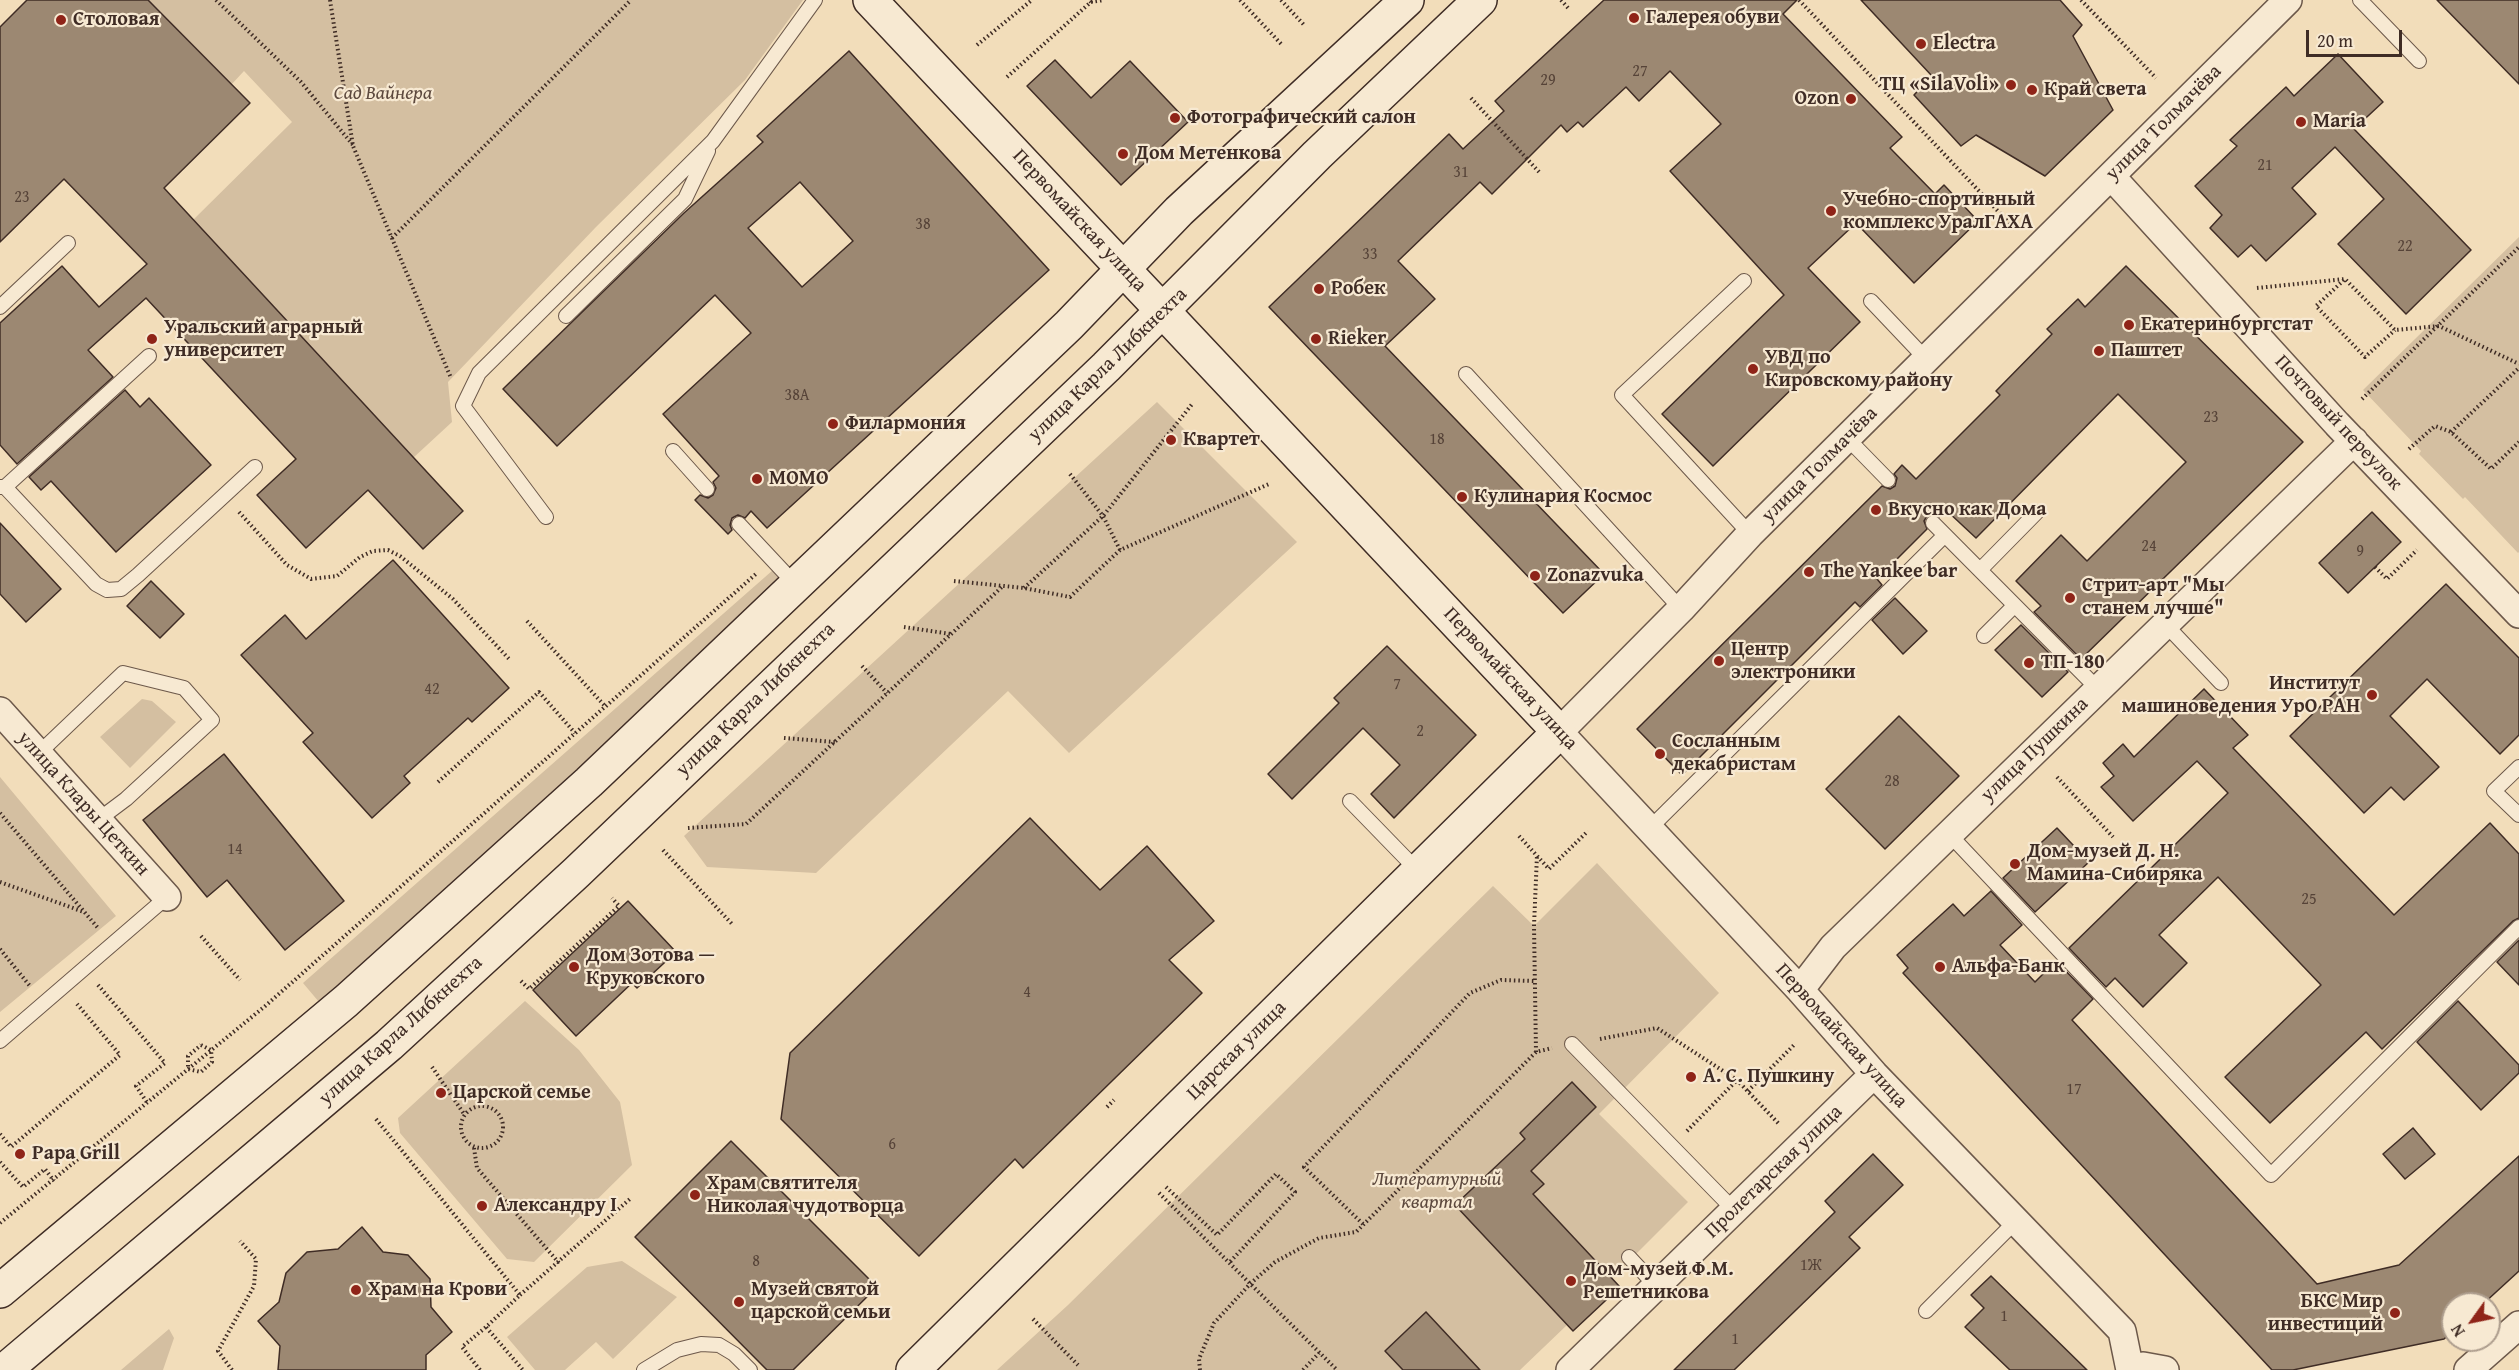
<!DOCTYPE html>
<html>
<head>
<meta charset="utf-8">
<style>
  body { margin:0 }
  #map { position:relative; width:2519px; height:1370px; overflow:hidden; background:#f2ddba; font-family:"Gentium Book Plus",serif }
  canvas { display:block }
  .north { position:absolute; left:2441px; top:1292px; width:60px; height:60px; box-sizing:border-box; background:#f7e9d2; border:2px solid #ad9d8d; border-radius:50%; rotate:237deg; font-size:16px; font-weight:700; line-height:24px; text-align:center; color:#3f2c25 }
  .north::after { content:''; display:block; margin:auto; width:21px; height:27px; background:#8f2418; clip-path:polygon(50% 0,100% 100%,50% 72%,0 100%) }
  .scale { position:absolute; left:2306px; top:30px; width:96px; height:27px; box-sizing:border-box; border:3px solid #3f2c25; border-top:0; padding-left:8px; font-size:18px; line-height:21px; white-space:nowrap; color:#3f2c25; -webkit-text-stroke:4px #f7e9d2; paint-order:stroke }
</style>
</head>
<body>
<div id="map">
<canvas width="2519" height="1370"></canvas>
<div class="north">N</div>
<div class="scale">20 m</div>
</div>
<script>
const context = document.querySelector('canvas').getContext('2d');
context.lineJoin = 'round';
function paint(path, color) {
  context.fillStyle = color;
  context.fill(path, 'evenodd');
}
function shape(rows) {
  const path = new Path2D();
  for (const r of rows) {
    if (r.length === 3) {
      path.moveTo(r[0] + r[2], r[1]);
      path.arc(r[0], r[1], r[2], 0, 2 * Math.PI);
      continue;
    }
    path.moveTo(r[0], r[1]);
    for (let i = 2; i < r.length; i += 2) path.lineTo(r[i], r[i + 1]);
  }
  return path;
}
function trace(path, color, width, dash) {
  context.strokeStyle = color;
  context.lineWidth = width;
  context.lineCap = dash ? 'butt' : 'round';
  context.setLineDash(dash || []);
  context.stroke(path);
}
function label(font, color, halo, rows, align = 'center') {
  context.font = font + ' "Gentium Book Plus",serif';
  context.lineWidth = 4.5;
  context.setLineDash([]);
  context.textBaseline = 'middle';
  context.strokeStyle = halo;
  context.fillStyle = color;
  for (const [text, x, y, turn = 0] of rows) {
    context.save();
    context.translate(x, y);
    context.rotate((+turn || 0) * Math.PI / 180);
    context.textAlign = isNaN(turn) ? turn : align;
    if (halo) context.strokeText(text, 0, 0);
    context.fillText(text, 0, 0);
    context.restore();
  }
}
const green = shape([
  [148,0,803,0,745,80,596,227,448,382,452,422,413,458,193,220,292,122,244,71,231,85],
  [2519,237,2519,552,2518,553,2465,497,2463,499,2419,454,2421,451,2363,390],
  [1157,402,1297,542,1069,753,1008,691,816,873,707,867,684,836],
  [773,570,784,584,319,1002,303,983],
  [142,699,152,701,176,722,130,768,100,737],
  [0,777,116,916,0,1012],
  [1597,863,1719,993,1599,1114,1688,1202,1612,1278,1620,1287,1573,1331,1567,1325,1520,1370,997,1370,1068,1305,1493,886,1534,926],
  [525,1001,579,1050,620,1102,632,1165,534,1262,507,1259,400,1133,398,1118],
  [622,1261,677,1297,613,1359,596,1342,565,1370,535,1370,507,1337,587,1267],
  [169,1329,174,1338,163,1370,121,1370]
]);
const building = shape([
  [27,0,148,0,250,103,164,188,463,511,423,549,368,490,306,548,257,495,296,459,146,298,88,350,113,377,17,464,0,445,0,323,62,266,99,307,147,264,64,179,0,242,0,27,27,0],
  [1604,0,1797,0,1783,14,1902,137,1890,148,1935,194,1944,185,1978,221,1914,283,1856,223,1808,268,1860,322,1713,466,1662,414,1784,295,1670,171,1721,124,1670,71,1639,101,1626,87,1583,127,1578,122,1567,132,1561,125,1492,194,1480,182,1398,261,1435,299,1385,346,1604,574,1563,613,1269,307,1449,134,1463,149,1504,111,1495,101,1604,0],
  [1861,0,2060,0,2082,25,2073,36,2113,110,2045,176,1976,135,1961,146,1914,95,1932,76,1861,0],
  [2437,0,2519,0,2519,84,2437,0],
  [849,51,1049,270,767,528,751,511,745,518,738,515,732,518,730,525,732,530,728,534,695,500,700,495,708,498,713,495,716,488,713,482,719,476,663,414,751,333,715,295,557,446,503,389,684,213,763,142,757,136,849,51],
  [800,182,853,241,802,287,748,228,800,182],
  [2338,54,2383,102,2354,129,2471,250,2406,314,2338,244,2384,199,2335,147,2292,188,2316,214,2266,261,2251,245,2238,257,2210,228,2222,215,2195,186,2237,146,2230,140,2286,87,2294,96,2338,54],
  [1055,60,1091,98,1130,61,1188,122,1121,185,1027,86,1055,60],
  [2126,266,2303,442,2081,659,2034,612,2041,606,2016,581,2061,535,2087,561,2186,462,2118,394,1976,538,1946,510,1939,517,1935,514,1927,516,1924,521,1927,529,1877,579,1882,585,1860,607,1855,602,1682,775,1637,729,1882,486,1890,489,1895,486,1897,478,1894,474,1902,465,1916,479,2000,395,1996,391,2052,334,2047,329,2078,299,2085,307,2126,266],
  [125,390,140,407,149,398,211,465,116,552,51,481,41,490,29,477,125,390],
  [2372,512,2401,542,2348,593,2319,563,2372,512],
  [0,523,61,589,26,622,0,594,0,523],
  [393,560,509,688,472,722,468,718,404,776,410,783,372,818,303,742,313,733,241,655,285,615,306,639,393,560],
  [151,581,184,614,160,638,127,606,151,581],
  [2446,584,2519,658,2519,735,2500,754,2427,679,2390,716,2439,767,2404,800,2391,787,2364,813,2290,736,2446,584],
  [1895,598,1927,631,1903,654,1872,620,1895,598],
  [2021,625,2068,672,2042,697,1995,650,2021,625],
  [1387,646,1476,735,1394,818,1371,794,1400,765,1363,728,1292,799,1268,774,1339,703,1334,698,1387,646],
  [2204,689,2248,735,2233,748,2394,915,2490,823,2519,854,2519,918,2513,921,2382,1049,2366,1032,2270,1123,2225,1077,2321,985,2218,877,2159,935,2187,963,2143,1007,2115,978,2106,987,2069,948,2228,793,2197,761,2133,821,2101,787,2114,776,2103,763,2123,744,2134,757,2204,689],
  [1899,716,1959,776,1885,849,1826,789,1899,716],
  [224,754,344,901,285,950,227,880,207,897,143,820,224,754],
  [1030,818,1100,890,1147,846,1214,921,1169,960,1202,993,1023,1168,1015,1159,919,1256,781,1119,790,1053,1030,818],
  [2057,828,2089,862,2035,912,2003,878,2057,828],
  [1991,891,2022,925,2000,945,2035,982,2056,961,2093,999,2072,1020,2317,1284,2399,1265,2519,1156,2519,1271,2483,1304,2453,1304,2453,1331,2444,1339,2293,1370,2272,1370,1903,973,1908,968,1897,955,1953,904,1964,916,1991,891],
  [628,901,676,952,637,988,632,983,576,1036,533,990,628,901],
  [2519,940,2519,985,2497,962,2519,940],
  [2458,1001,2519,1065,2519,1073,2481,1110,2417,1042,2458,1001],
  [1572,1082,1596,1107,1531,1171,1544,1184,1533,1194,1620,1287,1573,1331,1455,1205,1525,1139,1520,1133,1572,1082],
  [2413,1128,2435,1154,2405,1179,2383,1154,2413,1128],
  [731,1141,877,1287,793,1370,767,1370,635,1237,731,1141],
  [1873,1154,1903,1185,1849,1237,1860,1248,1734,1370,1674,1370,1835,1212,1825,1201,1873,1154],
  [362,1227,383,1252,408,1255,430,1279,431,1307,452,1332,426,1355,426,1370,278,1370,280,1346,258,1321,279,1302,286,1273,307,1252,338,1249,362,1227],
  [1991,1276,2087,1370,2010,1370,1965,1327,1984,1308,1971,1295,1991,1276],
  [1426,1312,1480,1370,1403,1370,1385,1351,1426,1312]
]);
const path = shape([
  [216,0,301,82,353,145],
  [330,0,353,146,451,378],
  [1240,0,1283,46],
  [1281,0,1305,26],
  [1561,0,1569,9],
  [1799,0,2011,225],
  [2081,0,2156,78],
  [1091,2,1104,0],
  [977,45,1032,0],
  [1007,77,1091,2,1089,0],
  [1471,98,1540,173],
  [392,238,631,0],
  [2344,280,2316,306,2365,357,2395,330],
  [2257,288,2345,279,2395,330,2439,326,2519,364],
  [2362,399,2519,247],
  [2451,432,2519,368],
  [2409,449,2435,426,2451,432,2491,469,2519,442],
  [1070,474,1103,516,1120,550],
  [239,512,287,565,311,579,337,576,360,557,373,551,388,550,400,556,453,599,510,660],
  [2375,567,2387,579,2417,550],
  [954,581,1024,588,1070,597,1120,550,1269,484],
  [1024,588,1103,516,1193,403],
  [527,621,604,705],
  [904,627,951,634],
  [862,666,887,693],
  [784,738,835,742],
  [2057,777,2113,837],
  [438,782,539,692,575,733],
  [0,813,98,928],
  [688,828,746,824,1003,586],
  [1519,836,1549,869,1588,831],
  [663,850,732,924],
  [0,882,84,912],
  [201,936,240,980],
  [0,949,30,986],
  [521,981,529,989,619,906,612,898],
  [98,985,165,1063,136,1086,148,1104],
  [1600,1039,1657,1028,1737,1080,1779,1124],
  [201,1045,211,1050,212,1062,201,1072,188,1069,188,1056,201,1045],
  [1536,1052,1534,926,1537,855],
  [432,1067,464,1114],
  [1748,1091,1795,1044],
  [482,1127,21],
  [1107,1107,1114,1100],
  [376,1119,520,1295,486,1327,523,1370],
  [1687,1131,1737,1080],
  [0,1134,11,1147,120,1055,77,1004],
  [474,1148,477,1168,559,1263],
  [0,1162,23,1187,45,1169,54,1181],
  [1166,1187,1217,1235,1276,1174,1295,1192,1229,1263],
  [1159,1193,1337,1370],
  [0,1223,264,1007,756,574],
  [1363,1224,1304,1167,1470,993,1501,980,1535,981],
  [520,1295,630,1199],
  [1033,1319,1078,1365],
  [232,1370,218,1351,254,1286,256,1259,240,1241],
  [480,1370,462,1347,486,1327],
  [1200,1370,1199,1359,1214,1323,1250,1284,1275,1262,1319,1238,1356,1232,1536,1052,1552,1048],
  [1303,1370,1319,1353]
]);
const lane = shape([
  [2360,0,2419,61],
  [1744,281,1622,395,1750,534],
  [1871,301,1926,359],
  [0,307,68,243],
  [566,316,685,199,708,151],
  [1466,374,1681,609],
  [1847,438,1888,480],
  [673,451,707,489],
  [0,487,5,487,149,356],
  [5,487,96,584,107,590,121,589,138,575,255,467],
  [546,517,463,406,479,373,713,141,815,0],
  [1933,523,2098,689],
  [739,524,796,585],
  [1980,570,2037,512],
  [2165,624,2221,683],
  [1984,636,2014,606],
  [38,754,123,673,184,688,212,720,126,799,98,820],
  [2519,767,2494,791,2519,815],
  [1350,801,1419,872],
  [1649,829,1945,535],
  [1949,834,2271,1175,2519,927],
  [0,1041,167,897],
  [1572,1044,1734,1210],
  [1629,1257,1656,1286],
  [1926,1311,2015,1222],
  [644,1370,677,1350,701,1344,719,1345,734,1354,750,1370]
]);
const street = shape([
  [2111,176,2337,424,2519,614],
  [0,711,167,897],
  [1800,990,1833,947,2354,441],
  [1570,1370,1874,1074],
  [2130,1370,2122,1331,1874,1074,1800,990,1559,732,1681,609,1750,534,2288,0],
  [2130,1370,2143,1366,2165,1370],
  [2468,1370,2519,1325]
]);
const secondary = shape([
  [870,0,1559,732,913,1370],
  [0,1291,346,1001,589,782,1069,325,1179,211,1407,0],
  [5,1370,389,1045,576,873,1106,367,1317,155,1480,0]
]);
const markers = [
  [1634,18,6,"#8f2418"],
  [61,20,6,"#8f2418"],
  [1921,44,6,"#8f2418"],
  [2011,85,6,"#8f2418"],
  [2032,90,6,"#8f2418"],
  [1851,99,6,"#8f2418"],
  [1175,118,6,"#8f2418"],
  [2301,122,6,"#8f2418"],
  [1123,154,6,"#8f2418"],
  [1831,211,6,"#8f2418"],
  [1319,289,6,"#8f2418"],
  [2129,325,6,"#8f2418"],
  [152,339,6,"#8f2418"],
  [1316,339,6,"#8f2418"],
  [2099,351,6,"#8f2418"],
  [1753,369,6,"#8f2418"],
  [833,424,6,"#8f2418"],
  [1171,440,6,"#8f2418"],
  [757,479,6,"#8f2418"],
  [1462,497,6,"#8f2418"],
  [1876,510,6,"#8f2418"],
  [1809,572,6,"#8f2418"],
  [1535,576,6,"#8f2418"],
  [2070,598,6,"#8f2418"],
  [1719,661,6,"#8f2418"],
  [2029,663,6,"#8f2418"],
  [2372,695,6,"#8f2418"],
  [1660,754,6,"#8f2418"],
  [2015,864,6,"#8f2418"],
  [574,967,6,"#8f2418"],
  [1940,967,6,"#8f2418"],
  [1691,1077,6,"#8f2418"],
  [441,1093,6,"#8f2418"],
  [20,1154,6,"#8f2418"],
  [695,1195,6,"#8f2418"],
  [482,1206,6,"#8f2418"],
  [1571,1281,6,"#8f2418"],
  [356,1290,6,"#8f2418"],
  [739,1302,6,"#8f2418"],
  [2395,1313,6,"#8f2418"]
];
const numberNames = [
  ["27",1640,72],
  ["29",1548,81],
  ["21",2265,166],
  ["31",1461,173],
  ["23",22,198],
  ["38",923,225],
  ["22",2405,247],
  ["33",1370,255],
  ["38А",797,396],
  ["23",2211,418],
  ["18",1437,440],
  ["24",2149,547],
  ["9",2360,552],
  ["7",1397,685],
  ["42",432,690],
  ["2",1420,732],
  ["28",1892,782],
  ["14",235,850],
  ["25",2309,900],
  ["4",1027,993],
  ["17",2074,1090],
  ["6",892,1145],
  ["8",756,1262],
  ["1Ж",1811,1266],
  ["1",2004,1317],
  ["1",1735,1340]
];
const poiNames = [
  ["Галерея обуви",1646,18],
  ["Столовая",73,20],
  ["Electra",1933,44],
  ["ТЦ «SilaVoli»",1999,85,"right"],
  ["Край света",2044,90],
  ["Ozon",1839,99,"right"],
  ["Фотографический салон",1187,118],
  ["Maria",2313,122],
  ["Дом Метенкова",1135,154],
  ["Учебно-спортивный",1843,200],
  ["комплекс УралГАХА",1843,223],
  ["Робек",1331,289],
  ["Екатеринбургстат",2141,325],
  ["Уральский аграрный",164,328],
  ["университет",164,351],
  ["Rieker",1328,339],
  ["Паштет",2111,351],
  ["УВД по",1765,358],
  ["Кировскому району",1765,381],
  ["Филармония",845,424],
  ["Квартет",1183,440],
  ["MOMO",769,479],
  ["Кулинария Космос",1474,497],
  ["Вкусно как Дома",1888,510],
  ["The Yankee bar",1821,572],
  ["Zonazvuka",1547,576],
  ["Стрит-арт \"Мы",2082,586],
  ["станем лучше\"",2082,609],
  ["Центр",1731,650],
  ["электроники",1731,673],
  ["ТП-180",2041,663],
  ["Институт",2360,684,"right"],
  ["машиноведения УрО РАН",2360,707,"right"],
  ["Сосланным",1672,742],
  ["декабристам",1672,765],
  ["Дом-музей Д. Н.",2027,852],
  ["Мамина-Сибиряка",2027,875],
  ["Дом Зотова —",586,956],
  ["Круковского",586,979],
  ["Альфа-Банк",1952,967],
  ["А. С. Пушкину",1703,1077],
  ["Царской семье",453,1093],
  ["Papa Grill",32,1154],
  ["Храм святителя",707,1184],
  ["Николая чудотворца",707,1207],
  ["Александру I",494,1206],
  ["Дом-музей Ф.М.",1583,1270],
  ["Решетникова",1583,1293],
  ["Храм на Крови",368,1290],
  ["Музей святой",751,1290],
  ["царской семьи",751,1313],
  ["БКС Мир",2383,1302,"right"],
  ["инвестиций",2383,1325,"right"]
];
const parkNames = [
  ["Сад Вайнера",383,94],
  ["Литературный",1437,1180],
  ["квартал",1437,1203]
];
const streetNames = [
  ["улица Толмачёва",2164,123,-45],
  ["Первомайская улица",1079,221,47],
  ["улица Карла Либкнехта",1108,365,-44],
  ["Почтовый переулок",2338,423,47],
  ["улица Толмачёва",1820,465,-45],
  ["Первомайская улица",1510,679,47],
  ["улица Карла Либкнехта",756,700,-44],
  ["улица Пушкина",2035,750,-44],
  ["улица Клары Цеткин",83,804,48],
  ["улица Карла Либкнехта",401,1031,-42],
  ["Первомайская улица",1841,1036,48],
  ["Царская улица",1237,1051,-45],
  ["Пролетарская улица",1774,1172,-44]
];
paint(green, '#d4bfa1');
paint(building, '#9c8872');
trace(building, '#3f2c25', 1.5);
trace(lane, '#6c584a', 16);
trace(street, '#6c584a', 30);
trace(secondary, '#3f2c25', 36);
trace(path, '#3f2c25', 4, [1.5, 3]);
trace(lane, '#f7e9d2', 14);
trace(street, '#f7e9d2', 27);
trace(secondary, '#f7e9d2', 33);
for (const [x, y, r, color] of markers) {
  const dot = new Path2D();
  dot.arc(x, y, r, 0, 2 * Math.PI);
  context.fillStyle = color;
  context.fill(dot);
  trace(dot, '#f7e9d2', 2);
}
label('16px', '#564338', null, numberNames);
label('bold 20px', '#3f2c25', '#f7e9d2', poiNames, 'left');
label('italic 20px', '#5d493e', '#f7e9d2', parkNames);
label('20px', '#3f2c25', '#f7e9d2', streetNames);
</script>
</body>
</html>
